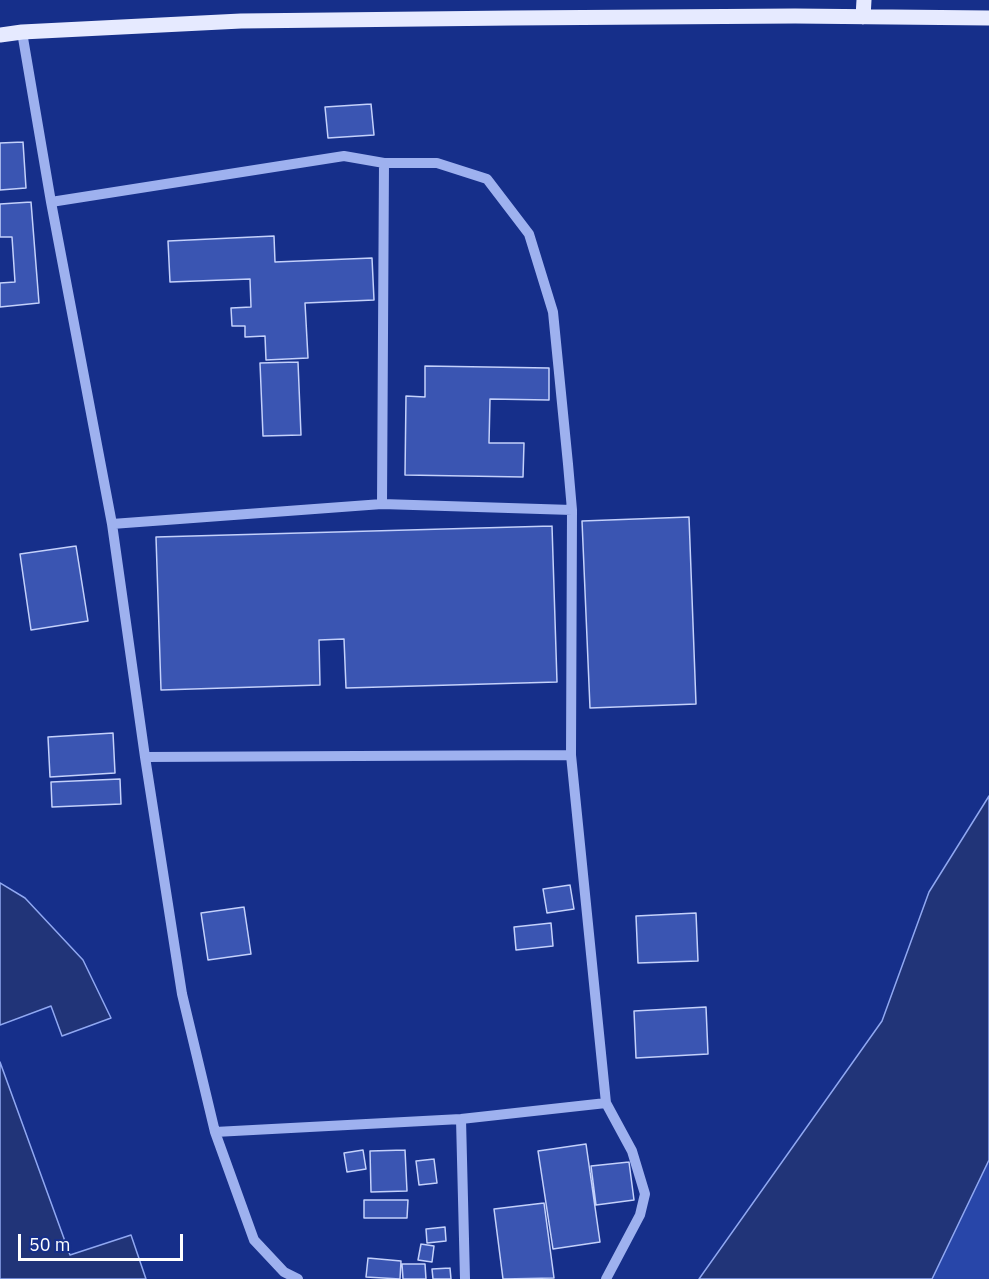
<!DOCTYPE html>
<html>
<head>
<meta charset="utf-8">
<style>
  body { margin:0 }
  #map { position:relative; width:989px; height:1279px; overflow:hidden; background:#162f8a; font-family:"IBM Plex Sans",sans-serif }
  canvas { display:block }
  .scale { position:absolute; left:18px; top:1234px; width:165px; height:27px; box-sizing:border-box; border:3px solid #fff; border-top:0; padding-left:8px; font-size:18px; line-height:21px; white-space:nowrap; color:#fff; -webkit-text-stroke:4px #162f8a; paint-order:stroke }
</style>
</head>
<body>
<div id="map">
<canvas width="989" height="1279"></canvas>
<div class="scale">50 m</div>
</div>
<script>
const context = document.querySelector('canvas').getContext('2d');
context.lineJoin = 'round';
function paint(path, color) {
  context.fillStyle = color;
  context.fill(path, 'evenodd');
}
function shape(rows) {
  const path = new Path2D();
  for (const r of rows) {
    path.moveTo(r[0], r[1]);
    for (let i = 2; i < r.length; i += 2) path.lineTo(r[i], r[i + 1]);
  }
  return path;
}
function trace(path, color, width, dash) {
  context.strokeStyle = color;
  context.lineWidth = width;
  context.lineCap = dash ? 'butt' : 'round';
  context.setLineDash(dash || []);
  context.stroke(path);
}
const green = shape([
  [989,1160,989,1279,932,1279]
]);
const water = shape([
  [989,796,989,1160,932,1279,699,1279,882,1021,929,892,989,796],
  [0,883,25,898,83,960,111,1018,62,1036,51,1006,0,1025,0,883],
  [0,1062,70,1255,131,1235,146,1279,0,1279,0,1062]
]);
const building = shape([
  [371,104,374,135,328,138,325,107,371,104],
  [23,142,26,188,0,190,0,143,23,142],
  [31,202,39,303,0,307,0,283,15,282,12,237,0,237,0,204,31,202],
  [274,236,275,262,372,258,374,300,305,303,308,358,266,360,265,336,245,337,245,326,232,326,231,308,251,307,250,279,170,282,168,241,274,236],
  [298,362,301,435,263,436,260,363,298,362],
  [425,366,549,368,549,400,490,399,489,443,524,443,523,477,405,475,406,396,425,397,425,366],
  [689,517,696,704,590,708,582,521,689,517],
  [552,526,557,682,346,688,344,639,319,640,320,685,161,690,156,537,552,526],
  [76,546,88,621,31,630,20,554,76,546],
  [113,733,115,773,50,777,48,737,113,733],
  [120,779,121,804,52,807,51,782,120,779],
  [570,885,574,909,547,913,543,889,570,885],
  [244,907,251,954,208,960,201,913,244,907],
  [696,913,698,961,638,963,636,916,696,913],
  [551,923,553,946,516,950,514,927,551,923],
  [706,1007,708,1054,636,1058,634,1011,706,1007],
  [586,1144,600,1242,553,1249,538,1151,586,1144],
  [363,1150,366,1169,347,1172,344,1153,363,1150],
  [405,1150,407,1191,371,1192,370,1151,405,1150],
  [434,1159,437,1183,419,1185,416,1161,434,1159],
  [629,1162,634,1200,596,1205,591,1166,629,1162],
  [364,1200,408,1200,407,1218,364,1218,364,1200],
  [544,1203,554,1278,503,1279,494,1209,544,1203],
  [445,1227,446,1241,427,1243,426,1229,445,1227],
  [421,1244,434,1246,432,1262,418,1260,421,1244],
  [368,1258,401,1261,400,1279,366,1277,368,1258],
  [402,1264,425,1264,426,1279,403,1279,402,1264],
  [450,1268,451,1279,433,1279,432,1269,450,1268]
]);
const minor = shape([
  [22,32,51,202,112,524,145,757,182,994,215,1132,254,1240,284,1272,298,1279],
  [51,202,344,156,384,163,437,163,487,179,529,234,553,312,568,464,572,510,571,755,606,1103,632,1151,645,1194,640,1215,606,1279],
  [382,504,384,163],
  [112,524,382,504,572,510],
  [145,757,571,755],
  [461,1119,465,1279],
  [215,1132,461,1119,606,1103]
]);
const major = shape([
  [863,17,864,0],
  [0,35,22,32,241,21,512,18,795,16,989,18]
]);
paint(green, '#2846a9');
paint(water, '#213478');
trace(water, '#90a8f2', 1.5);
paint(building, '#3a55b2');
trace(building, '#c4d1fb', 1.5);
trace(minor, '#9eb1ef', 10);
trace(major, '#e6eaff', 15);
</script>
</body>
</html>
